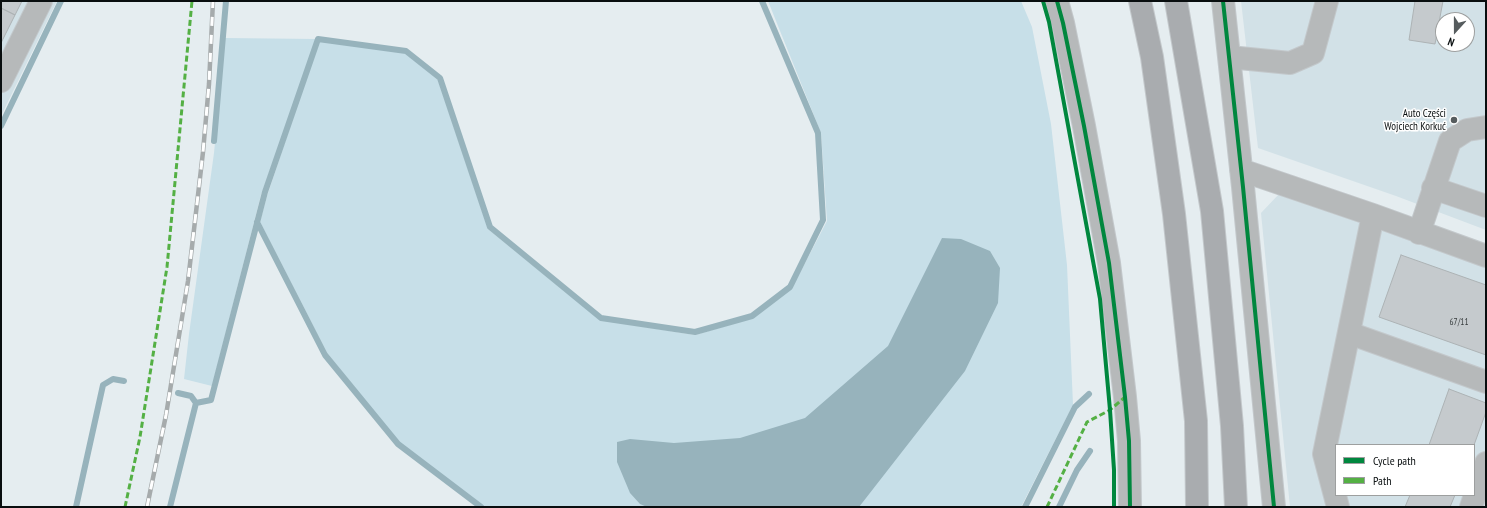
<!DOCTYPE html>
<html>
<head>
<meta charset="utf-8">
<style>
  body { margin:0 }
  #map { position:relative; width:1487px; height:508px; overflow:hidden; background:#e5edf0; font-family:"PT Sans Narrow",sans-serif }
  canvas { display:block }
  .frame { position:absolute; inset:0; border:2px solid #090e0f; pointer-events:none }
  .legend { position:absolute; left:1335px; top:444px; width:140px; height:52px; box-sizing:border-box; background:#fff; border:1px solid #9d9f9f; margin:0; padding:5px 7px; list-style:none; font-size:12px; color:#090e0f }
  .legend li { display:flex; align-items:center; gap:8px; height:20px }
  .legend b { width:20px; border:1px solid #9d9f9f }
  .north { position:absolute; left:1435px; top:12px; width:40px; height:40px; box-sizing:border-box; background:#fff; border:1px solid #9d9f9f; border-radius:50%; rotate:201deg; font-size:11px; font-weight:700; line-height:16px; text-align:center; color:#090e0f }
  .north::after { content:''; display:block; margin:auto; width:14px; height:18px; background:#565c5e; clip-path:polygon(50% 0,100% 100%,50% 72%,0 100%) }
</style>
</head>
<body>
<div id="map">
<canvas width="1487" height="508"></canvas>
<div class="frame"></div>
<ul class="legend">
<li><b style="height:5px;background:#00873e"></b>Cycle path</li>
<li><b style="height:5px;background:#54b044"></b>Path</li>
</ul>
<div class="north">N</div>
</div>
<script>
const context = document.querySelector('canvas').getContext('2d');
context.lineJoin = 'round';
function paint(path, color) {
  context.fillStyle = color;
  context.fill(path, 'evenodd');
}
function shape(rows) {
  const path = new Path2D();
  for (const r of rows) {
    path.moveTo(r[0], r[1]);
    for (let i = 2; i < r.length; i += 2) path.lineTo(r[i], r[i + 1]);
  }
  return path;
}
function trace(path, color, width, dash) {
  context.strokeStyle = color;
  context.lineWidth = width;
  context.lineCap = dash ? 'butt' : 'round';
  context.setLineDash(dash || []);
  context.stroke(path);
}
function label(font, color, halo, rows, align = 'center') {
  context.font = font + ' "PT Sans Narrow",sans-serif';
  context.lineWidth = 3;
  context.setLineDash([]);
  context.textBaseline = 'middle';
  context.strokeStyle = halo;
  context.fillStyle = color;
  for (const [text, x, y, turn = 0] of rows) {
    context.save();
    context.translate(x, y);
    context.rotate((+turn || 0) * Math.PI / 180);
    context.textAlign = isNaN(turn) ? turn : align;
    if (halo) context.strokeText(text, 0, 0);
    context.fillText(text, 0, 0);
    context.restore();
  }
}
const built = shape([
  [1,1,57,1,1,116],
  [1241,1,1486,1,1486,230,1396,196,1258,148],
  [1443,20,1467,20,1467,44,1443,44],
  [1279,194,1486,267,1486,507,1290,507,1261,213],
  [1336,445,1474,445,1474,495,1336,495]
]);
const green = shape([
  [768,1,1021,1,1032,27,1051,124,1067,265,1073,405,1021,507,484,507,398,441,327,353,260,222,267,196,319,41,405,53,438,80,488,229,600,320,695,335,753,318,792,288,827,221,821,133],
  [225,38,317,39,261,195,212,386,184,379,189,334,214,153]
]);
const water = shape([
  [942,238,961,239,990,251,1000,268,998,303,965,371,859,507,647,507,640,504,630,493,617,462,617,442,630,439,674,443,740,438,805,418,888,346]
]);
const stream = shape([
  [1,126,61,1],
  [214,141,226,1],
  [257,222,325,355,398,444,481,507],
  [178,393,191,396,196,403],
  [76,507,103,385,113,379,124,381],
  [170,507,196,403,211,400,265,192,318,39,406,51,440,78,490,227,601,318,695,332,752,316,790,287,823,220,818,133,762,1],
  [1025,507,1075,407,1089,394],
  [1059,507,1077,470,1090,451]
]);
const building = shape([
  [1,1,22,1,15,15,1,8,1,1],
  [1415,1,1443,1,1435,44,1409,40,1415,1],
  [1,8,15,15,1,43,1,8],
  [1401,255,1486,285,1486,355,1379,317,1401,255],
  [1449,389,1486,403,1486,412,1474,445,1429,445,1449,389],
  [1410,495,1455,495,1450,507,1405,507,1410,495]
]);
const minor = shape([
  [1057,1,1063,23,1084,126,1109,263,1125,397,1129,441,1130,507],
  [1223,1,1243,187,1274,507],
  [1229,57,1290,63,1313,53,1327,1],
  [1,81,41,1],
  [1241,170,1373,215,1486,256],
  [1433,188,1486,206],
  [1419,233,1450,141,1467,130,1486,127],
  [1349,333,1486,382],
  [1338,507,1324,454,1373,215],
  [1471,507,1486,463]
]);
const highway = shape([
  [1140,1,1152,57,1174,214,1196,421,1197,507],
  [1176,1,1212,211,1232,426,1236,507]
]);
const rail = shape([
  [147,507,166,415,188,281,203,152,209,84,213,1]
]);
const quiet = shape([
  [125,507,140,437,167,267,192,1],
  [1047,507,1087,422,1110,410,1125,397]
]);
const cycleway = shape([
  [1043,1,1049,22,1100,299,1110,410,1114,470,1114,507],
  [1057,1,1063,23,1084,126,1109,263,1125,397,1129,441,1130,507],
  [1223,1,1243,187,1274,507]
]);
const markers = [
  [1454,120,4,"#565c5e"]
];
const numberNames = [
  ["67/11",1459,322]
];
const poiNames = [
  ["Auto Części",1446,114],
  ["Wojciech Korkuć",1446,127]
];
paint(built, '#d2e1e7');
paint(green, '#c7dfe8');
paint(water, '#97b3bc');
trace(stream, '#97b3bc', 6);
paint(building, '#c5cacd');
trace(building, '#adb3b5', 1);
trace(minor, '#c3c8cb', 24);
trace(highway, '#c3c8cb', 24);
trace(minor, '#b6b9ba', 22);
trace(highway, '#a9acaf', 22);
trace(rail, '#a6abac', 4.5);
trace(rail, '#fff', 3, [9]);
trace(quiet, '#54b044', 3, [6, 3]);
trace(cycleway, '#00873e', 4);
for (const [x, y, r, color] of markers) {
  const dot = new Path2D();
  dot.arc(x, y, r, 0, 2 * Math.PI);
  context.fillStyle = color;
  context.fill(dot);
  trace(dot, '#fff', 1.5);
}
label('9px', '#383d3e', null, numberNames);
label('11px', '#090e0f', '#fff', poiNames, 'right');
</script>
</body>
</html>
